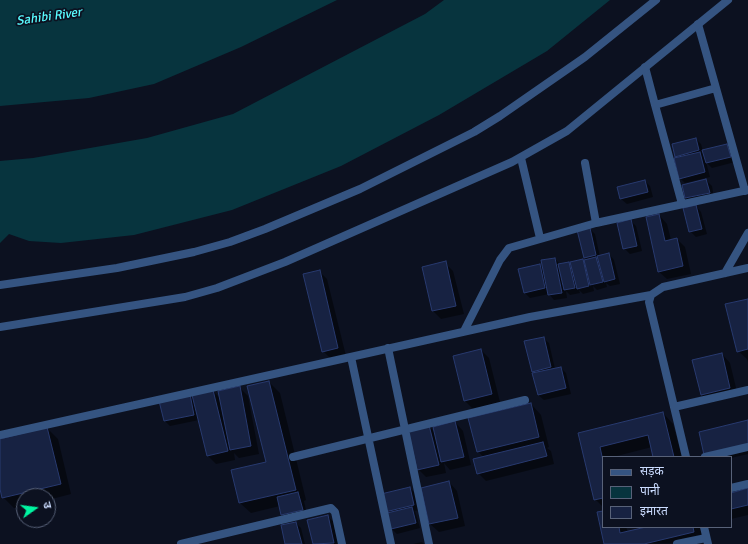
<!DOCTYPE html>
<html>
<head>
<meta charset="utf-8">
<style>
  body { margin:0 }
  #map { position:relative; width:748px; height:544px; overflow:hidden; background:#0c1120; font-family:Signika,"Noto Sans Devanagari",sans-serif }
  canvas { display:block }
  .legend { position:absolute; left:602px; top:456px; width:130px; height:72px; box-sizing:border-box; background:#0c1120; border:1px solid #586279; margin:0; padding:5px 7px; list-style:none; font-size:12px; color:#cbdcff }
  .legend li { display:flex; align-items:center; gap:8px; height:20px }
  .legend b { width:20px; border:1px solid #586279 }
  .north { position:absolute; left:16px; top:488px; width:40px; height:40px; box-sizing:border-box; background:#0c1120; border:1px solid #586279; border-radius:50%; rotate:76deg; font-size:11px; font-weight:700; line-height:16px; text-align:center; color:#cbdcff }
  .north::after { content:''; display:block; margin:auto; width:14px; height:18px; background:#00f6a2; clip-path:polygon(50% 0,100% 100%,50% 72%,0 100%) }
</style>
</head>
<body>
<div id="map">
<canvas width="748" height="544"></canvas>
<ul class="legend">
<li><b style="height:5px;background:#355481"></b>सड़क</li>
<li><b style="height:11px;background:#07343e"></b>पानी</li>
<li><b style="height:11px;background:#172242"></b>इमारत</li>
</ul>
<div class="north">उ</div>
</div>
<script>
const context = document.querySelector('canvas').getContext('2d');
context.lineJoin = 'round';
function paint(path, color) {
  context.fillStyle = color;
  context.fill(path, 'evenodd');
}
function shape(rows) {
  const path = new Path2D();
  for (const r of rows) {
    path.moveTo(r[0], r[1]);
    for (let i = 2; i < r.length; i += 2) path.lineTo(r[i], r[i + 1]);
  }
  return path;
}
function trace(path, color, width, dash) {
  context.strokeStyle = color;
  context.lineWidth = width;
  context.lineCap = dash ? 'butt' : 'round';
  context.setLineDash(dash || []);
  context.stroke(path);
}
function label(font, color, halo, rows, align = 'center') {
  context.font = font + ' Signika,sans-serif';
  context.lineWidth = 3.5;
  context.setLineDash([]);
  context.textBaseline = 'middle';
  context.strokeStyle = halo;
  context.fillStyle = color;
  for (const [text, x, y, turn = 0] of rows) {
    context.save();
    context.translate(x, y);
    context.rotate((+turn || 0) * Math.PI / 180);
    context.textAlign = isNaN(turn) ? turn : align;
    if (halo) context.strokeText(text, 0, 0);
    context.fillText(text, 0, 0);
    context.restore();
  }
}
const water = shape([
  [0,0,337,0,241,47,154,84,89,98,0,106],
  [444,0,610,0,547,51,439,115,341,166,232,210,134,235,61,243,29,241,9,234,0,243,0,161,33,158,147,138,233,114,425,14]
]);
const shadow = shape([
  [696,139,701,144,703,151,727,145,732,150,735,162,712,168,706,162,710,177,685,183,680,178,678,158,676,156],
  [706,180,712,186,714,198,691,203,686,198,683,186],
  [645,181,650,186,653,197,627,204,621,199],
  [696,206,701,212,707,234,696,237,690,231],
  [659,215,667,224,671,240,677,239,685,247,691,274,667,279,658,271],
  [630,220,636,226,642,251,630,254,624,248],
  [590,229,595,234,600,257,609,254,614,260,620,284,610,286,606,283,607,287,597,290,593,286,594,291,583,294,579,290,580,293,570,295,566,291,567,298,554,300,549,294,530,298,524,292,539,265,544,270,555,259,561,265,582,260,586,264,587,260,585,258],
  [445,263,453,271,464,314,441,319,433,311,423,268],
  [319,271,327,279,346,356,331,359,323,351],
  [748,300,748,362,747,359,738,351],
  [543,338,549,343,555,369,561,368,566,373,571,394,544,400,538,395,535,374,533,371],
  [481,350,489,358,500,402,473,409,465,401],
  [722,354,730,363,738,396,710,403,702,395],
  [269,382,280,393,306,500,304,501,307,515,287,520,282,515,280,506,251,513,240,503,267,463],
  [240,388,248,396,259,454,239,458,234,453,235,460,216,464,208,456,199,420,170,426,165,421,190,395,195,400,213,391,221,399],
  [531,404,541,415,549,447,547,448,551,451,554,464,486,481,478,473,484,458,478,451],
  [663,413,673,424,682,457,654,457,652,447,613,457,603,457,603,507,595,499,579,433],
  [748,421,748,454,731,458,708,457],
  [455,422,463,431,471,465,450,470,444,463,446,473,426,477,418,469,429,426,435,433],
  [47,428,58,439,71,494,48,500,48,496,24,496,24,506,14,508,3,497,0,484,0,440],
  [449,482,457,491,465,526,439,532,430,524,422,489],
  [410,488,415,493,419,510,415,511,420,528,397,534,391,528,386,511],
  [748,489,748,515,731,519,731,494],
  [603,512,603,527,626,527,628,532,650,527,700,527,704,543,605,544,598,513],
  [327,516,333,521,338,544,314,544,308,520],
  [296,523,301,528,305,544,286,544],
  [422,542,424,544,413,544]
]);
const building = shape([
  [696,138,699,150,675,157,672,144,696,138],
  [727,144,731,157,706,163,702,150,727,144],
  [700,152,705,172,679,179,674,158,700,152],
  [706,179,710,193,685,198,682,185,706,179],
  [645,180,648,192,620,199,617,187,645,180],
  [696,205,702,229,689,232,683,208,696,205],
  [659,214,665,241,677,238,683,266,658,272,646,217,659,214],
  [631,219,637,246,623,249,617,223,631,219],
  [590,228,596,255,584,258,577,230,590,228],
  [609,253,615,279,604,282,597,256,609,253],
  [596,257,603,282,590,285,584,260,596,257],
  [555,258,562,293,548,295,541,260,555,258],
  [583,259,589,286,577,289,570,262,583,259],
  [446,261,456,306,432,311,422,267,446,261],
  [569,262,575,288,564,290,558,264,569,262],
  [540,264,545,288,524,293,518,269,540,264],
  [320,270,338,348,322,352,303,274,320,270],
  [748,299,748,349,737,352,725,304,748,299],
  [544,337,551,367,532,372,524,341,544,337],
  [481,349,492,394,464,401,453,356,481,349],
  [722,353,730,388,701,395,692,360,722,353],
  [561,367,566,388,538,395,532,373,561,367],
  [269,381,296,490,239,503,231,470,266,462,247,386,269,381],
  [240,386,251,446,230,450,218,391,240,386],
  [213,390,228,451,207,456,192,395,213,390],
  [190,394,194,415,164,421,159,401,190,394],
  [531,403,539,437,477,452,468,418,531,403],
  [663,412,674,457,653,457,648,435,600,447,603,461,603,498,594,500,578,433,663,412],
  [748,420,748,444,704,455,699,432,748,420],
  [455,421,464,457,441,462,433,427,455,421],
  [429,425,439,465,417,470,408,430,429,425],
  [47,427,61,484,2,498,0,489,0,439,47,427],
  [543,442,547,456,477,474,473,459,543,442],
  [449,481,458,518,429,524,421,488,449,481],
  [410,487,414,505,385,512,381,494,410,487],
  [748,488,748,505,731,509,731,493,748,488],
  [298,492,303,510,281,515,277,497,298,492],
  [412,507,416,523,391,529,387,513,412,507],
  [603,511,603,527,619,527,620,533,646,527,693,527,694,532,644,544,604,544,597,512,603,511],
  [328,515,334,543,313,544,307,520,328,515],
  [296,522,302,544,285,544,281,525,296,522]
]);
const minor = shape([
  [698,24,745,191],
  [645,67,655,105,716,88],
  [655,105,682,204],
  [521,158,540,238],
  [585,163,596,223],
  [725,273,748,233],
  [464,331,500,260,509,248,596,223,748,190],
  [388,348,429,544],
  [351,357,391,544],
  [674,407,748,390],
  [0,435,530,317,651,295],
  [293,457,525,400],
  [686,457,649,302,651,295,663,287,748,268],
  [705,457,748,447],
  [731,488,748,484],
  [704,527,708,544],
  [181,544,331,508,335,512,342,544],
  [677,544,706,538]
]);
const tertiary = shape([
  [0,285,117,268,194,252,230,242,265,229,360,189,474,132,500,116,585,57,656,0],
  [0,327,185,297,217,288,285,262,512,162,567,131,728,0]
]);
const waterNames = [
  ["Sahibi River",49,17,-8]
];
paint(water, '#07343e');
paint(shadow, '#0007');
paint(building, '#172242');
trace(building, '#283a6f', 1);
trace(minor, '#355481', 8);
trace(tertiary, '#355481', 8);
label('italic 13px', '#59fcff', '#0c1120', waterNames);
</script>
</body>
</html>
